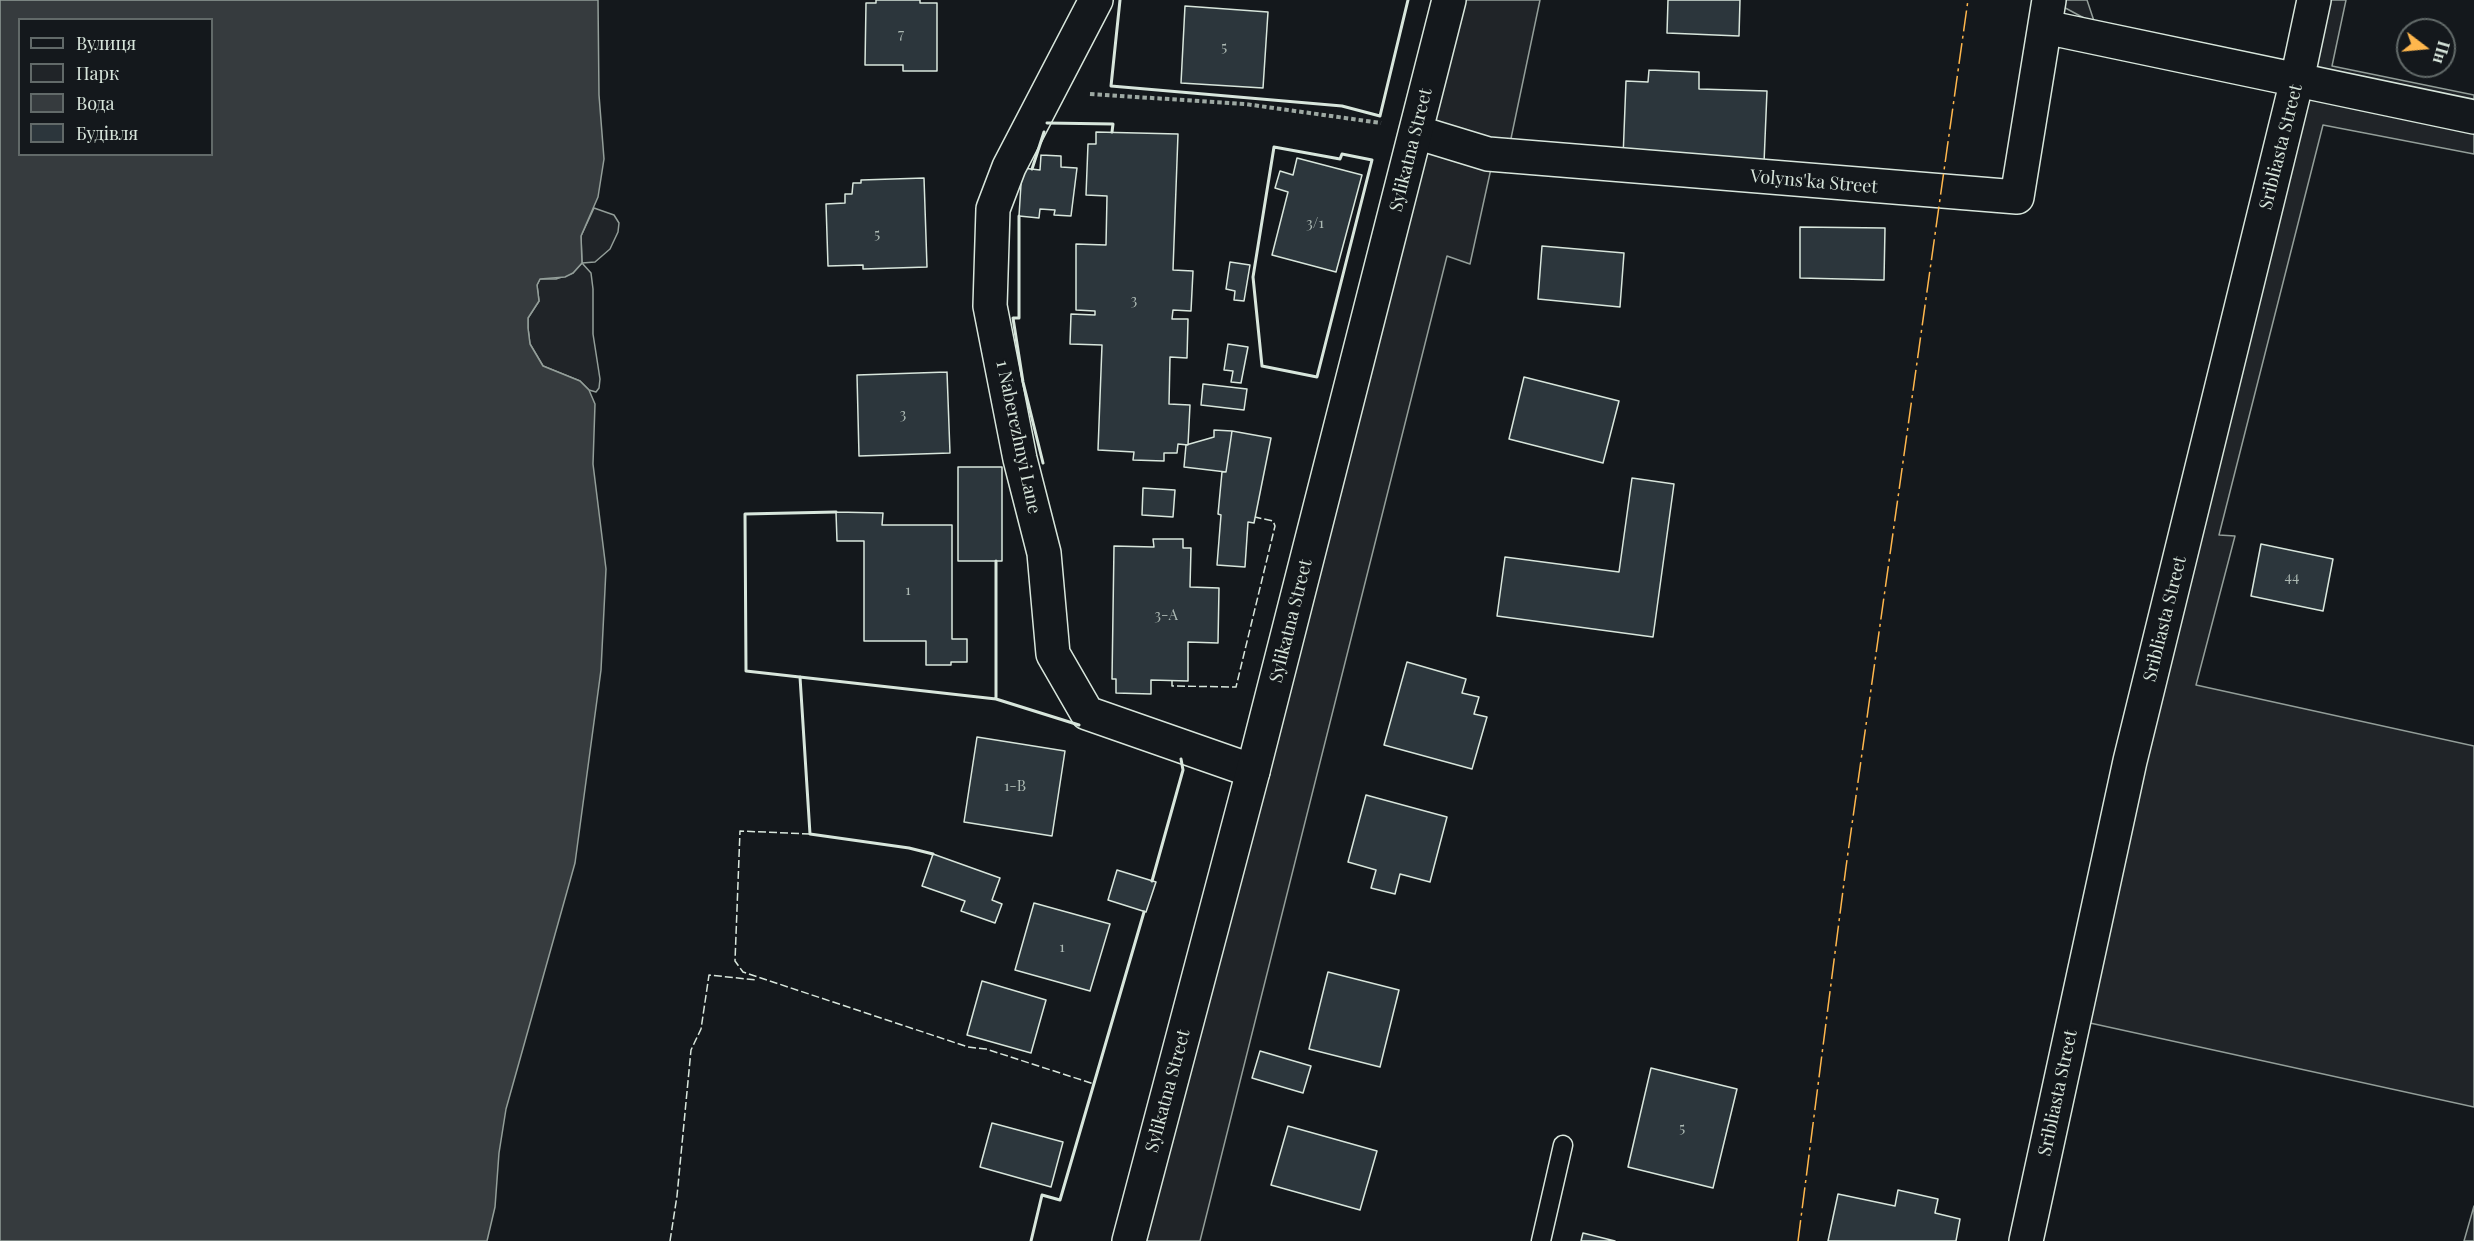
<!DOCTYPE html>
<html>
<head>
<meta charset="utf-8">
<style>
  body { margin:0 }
  #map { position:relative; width:2474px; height:1241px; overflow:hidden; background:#14181c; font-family:"Playfair Display",serif }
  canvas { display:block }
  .legend { position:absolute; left:18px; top:18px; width:195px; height:138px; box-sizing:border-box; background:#14181c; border:2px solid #626a69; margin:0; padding:8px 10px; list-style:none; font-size:18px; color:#d8e6dc }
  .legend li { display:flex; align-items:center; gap:12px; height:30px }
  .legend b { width:30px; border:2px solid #626a69 }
  .north { position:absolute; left:2396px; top:18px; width:60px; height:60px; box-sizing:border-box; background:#14181c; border:2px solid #626a69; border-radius:50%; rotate:106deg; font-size:16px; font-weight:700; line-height:24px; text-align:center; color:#d8e6dc }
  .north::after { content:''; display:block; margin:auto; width:21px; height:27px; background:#ffb74d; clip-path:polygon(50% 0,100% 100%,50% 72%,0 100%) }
</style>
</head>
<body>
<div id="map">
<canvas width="2474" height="1241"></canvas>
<ul class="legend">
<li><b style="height:8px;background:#14181c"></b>Вулиця</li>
<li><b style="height:16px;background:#202428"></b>Парк</li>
<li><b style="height:16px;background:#363b3e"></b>Вода</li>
<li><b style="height:16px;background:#2c363c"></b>Будівля</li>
</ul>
<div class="north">Пн</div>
</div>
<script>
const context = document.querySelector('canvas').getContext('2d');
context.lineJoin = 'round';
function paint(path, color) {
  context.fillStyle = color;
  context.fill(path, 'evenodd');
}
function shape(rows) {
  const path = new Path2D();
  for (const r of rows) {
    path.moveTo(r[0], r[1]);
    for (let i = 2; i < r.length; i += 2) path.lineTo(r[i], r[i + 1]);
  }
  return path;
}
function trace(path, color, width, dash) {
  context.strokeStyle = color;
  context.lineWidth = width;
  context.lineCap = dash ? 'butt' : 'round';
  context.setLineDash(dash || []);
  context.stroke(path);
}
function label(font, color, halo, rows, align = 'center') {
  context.font = font + ' "Playfair Display",serif';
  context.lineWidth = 4.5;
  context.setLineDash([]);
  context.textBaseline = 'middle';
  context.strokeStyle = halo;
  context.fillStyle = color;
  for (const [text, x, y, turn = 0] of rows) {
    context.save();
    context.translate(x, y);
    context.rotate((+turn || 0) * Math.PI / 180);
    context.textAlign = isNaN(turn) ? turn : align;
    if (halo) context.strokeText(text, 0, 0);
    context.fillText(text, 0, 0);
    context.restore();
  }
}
const green = shape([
  [1459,0,1540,0,1509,148,1435,132,1431,111,1459,0],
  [2055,0,2087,0,2095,24,2058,4,2055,0],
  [2309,0,2346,0,2332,66,2474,95,2474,108,2306,69,2309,0],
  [2308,98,2474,124,2474,154,2323,125,2219,535,2235,536,2196,685,2474,746,2474,1107,2090,1023,2060,1151,2092,924,2308,98],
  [1424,150,1492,164,1470,264,1447,256,1200,1241,1134,1241,1424,150],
  [594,208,614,215,619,223,618,232,610,249,595,262,582,263,591,273,593,289,593,334,600,379,599,388,596,392,589,390,580,381,543,366,530,344,528,328,528,318,539,301,537,285,540,279,556,279,573,273,582,263,581,236,594,208],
  [2474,1206,2474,1241,2464,1241,2474,1206]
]);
const water = shape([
  [0,0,598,0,599,95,604,159,598,197,581,236,582,263,573,273,565,277,540,279,537,285,539,301,528,318,528,328,530,344,543,366,580,381,589,390,595,404,593,464,606,569,601,670,575,863,506,1109,499,1153,495,1207,487,1241,0,1241,0,0],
  [20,20,212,20,212,154,20,154,20,20]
]);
const building = shape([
  [876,0,920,0,920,3,937,3,937,71,903,71,903,65,865,65,866,3,876,3,876,0],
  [1668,0,1740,0,1739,36,1667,33,1668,0],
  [1185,6,1268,12,1263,88,1181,83,1185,6],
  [1649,70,1699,72,1699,89,1767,91,1764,163,1623,158,1626,81,1648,82,1649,70],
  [1096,132,1178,134,1173,270,1193,271,1191,311,1173,310,1172,319,1188,319,1187,358,1170,357,1169,404,1190,405,1188,445,1178,444,1177,453,1164,453,1164,461,1133,460,1134,452,1098,450,1102,345,1070,344,1071,314,1095,315,1095,311,1076,310,1076,244,1106,245,1107,196,1086,195,1088,144,1096,144,1096,132],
  [1041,155,1061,156,1061,167,1077,168,1071,216,1054,215,1055,210,1040,209,1039,218,1019,216,1022,168,1040,170,1041,155],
  [1297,158,1362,175,1336,272,1272,255,1288,192,1275,188,1280,171,1293,175,1297,158],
  [924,178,927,267,863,269,863,265,828,266,826,204,845,203,845,194,852,194,853,183,861,183,861,180,924,178],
  [1800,227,1885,228,1884,280,1800,278,1800,227],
  [1542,246,1624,253,1620,307,1538,299,1542,246],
  [1230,262,1250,265,1244,301,1234,300,1235,291,1226,289,1230,262],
  [1228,344,1248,347,1241,383,1231,382,1233,371,1224,370,1228,344],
  [947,372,950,453,859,456,857,375,947,372],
  [1524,377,1619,401,1603,463,1509,439,1524,377],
  [1203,384,1247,389,1244,410,1201,405,1203,384],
  [1214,430,1232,431,1226,472,1184,467,1186,445,1214,437,1214,430],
  [1232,431,1271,438,1254,523,1248,522,1245,567,1217,565,1221,515,1218,514,1222,472,1226,472,1232,431],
  [958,467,1002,467,1002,561,958,561,958,467],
  [1632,478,1674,484,1653,637,1497,616,1505,557,1619,572,1632,478],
  [1143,488,1175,490,1173,517,1142,515,1143,488],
  [836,512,883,513,882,525,952,525,952,639,967,639,967,662,951,662,951,665,926,665,926,641,864,641,864,541,837,541,836,512],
  [1153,539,1183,539,1183,548,1191,548,1190,587,1219,588,1218,643,1188,642,1188,681,1151,680,1151,694,1116,693,1116,679,1112,679,1114,546,1154,547,1153,539],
  [2261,544,2333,559,2323,611,2251,596,2261,544],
  [1407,662,1466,679,1462,693,1479,697,1474,714,1487,717,1472,769,1384,745,1407,662],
  [977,737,1065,751,1052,836,964,822,977,737],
  [1366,795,1447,817,1430,882,1400,874,1395,894,1371,888,1376,870,1348,862,1366,795],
  [933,854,1000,878,992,900,1002,904,995,923,961,911,965,901,922,886,933,854],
  [1117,870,1156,882,1146,912,1108,900,1117,870],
  [1034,903,1110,924,1090,991,1015,970,1034,903],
  [1328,972,1399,990,1380,1067,1309,1049,1328,972],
  [982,981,1046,1000,1031,1053,967,1035,982,981],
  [1260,1051,1311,1066,1303,1093,1252,1078,1260,1051],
  [1651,1068,1737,1089,1713,1188,1628,1167,1651,1068],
  [992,1123,1063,1142,1051,1187,980,1167,992,1123],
  [1288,1126,1377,1151,1360,1210,1271,1185,1288,1126],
  [1898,1190,1938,1199,1935,1213,1960,1219,1956,1241,1828,1241,1838,1194,1895,1206,1898,1190],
  [1583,1233,1615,1241,1581,1241,1583,1233]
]);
const path = shape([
  [1090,94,1245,104,1381,123]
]);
const service = shape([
  [1541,1241,1563,1145]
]);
const minor = shape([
  [1096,0,1009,167,993,209,990,306,1020,459,1044,553,1053,654,1087,713,1253,771],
  [2045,27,2474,117],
  [1416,132,1488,154,2017,197,2049,0],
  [2026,1241,2130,761,2297,80,2314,0]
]);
const tertiary = shape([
  [1129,1241,1253,771,1449,0]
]);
const fence = shape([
  [1172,680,1172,686,1236,687,1275,526,1273,521,1255,517],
  [810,834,740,831,735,961,743,972,968,1047,986,1049,1094,1084],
  [670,1241,677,1196,691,1050,701,1029,709,975,756,980]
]);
const wall = shape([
  [1120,0,1111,86,1342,106,1380,116,1408,0],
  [1047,123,1113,124,1112,132],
  [1274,147,1340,159,1342,154,1372,160,1317,377,1262,366,1253,277,1274,147],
  [1032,169,1044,132],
  [1019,216,1019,318,1013,318,1023,382,1043,463],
  [836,512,745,514,746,671,996,699,996,561],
  [800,677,810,834,909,848,933,854],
  [996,699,1079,725],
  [1152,881,1183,770,1181,759],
  [1031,1241,1042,1195,1060,1200,1144,912]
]);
const power = shape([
  [1798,1241,1846,867,1968,0]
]);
const numberNames = [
  ["7",901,34],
  ["5",1224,47],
  ["3/1",1315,223],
  ["5",877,234],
  ["3",1134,300],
  ["3",903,414],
  ["44",2292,577],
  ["1",908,590],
  ["3-А",1166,615],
  ["1-В",1015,786],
  ["1",1062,947],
  ["5",1682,1128]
];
const streetNames = [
  ["Sribliasta Street",2281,147,-76],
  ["Sylikatna Street",1411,150,-76],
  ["Volyns'ka Street",1814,182,5],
  ["1 Naberezhnyi Lane",1018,437,78],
  ["Sribliasta Street",2165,619,-76],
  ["Sylikatna Street",1291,621,-76],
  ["Sylikatna Street",1168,1091,-75],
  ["Sribliasta Street",2058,1093,-78]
];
paint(green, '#202428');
trace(green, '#939e99', 1.5);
paint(water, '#363b3e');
trace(water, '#939e99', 1.5);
paint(building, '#2c363c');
trace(building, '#d8e6dc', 1.5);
trace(service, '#d8e6dc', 21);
trace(minor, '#d8e6dc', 36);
trace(tertiary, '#d8e6dc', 36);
trace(path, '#9da8a2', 4, [4.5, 3]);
trace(service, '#14181c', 18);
trace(minor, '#14181c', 33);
trace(tertiary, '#14181c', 33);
trace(fence, '#d8e6dc', 1.5, [8, 3]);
trace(wall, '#d8e6dc', 3);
trace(power, '#ffb74d', 1.5, [21, 4.5, 3, 4.5]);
label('15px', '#adbab4', null, numberNames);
label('18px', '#d8e6dc', '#14181c', streetNames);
</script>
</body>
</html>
